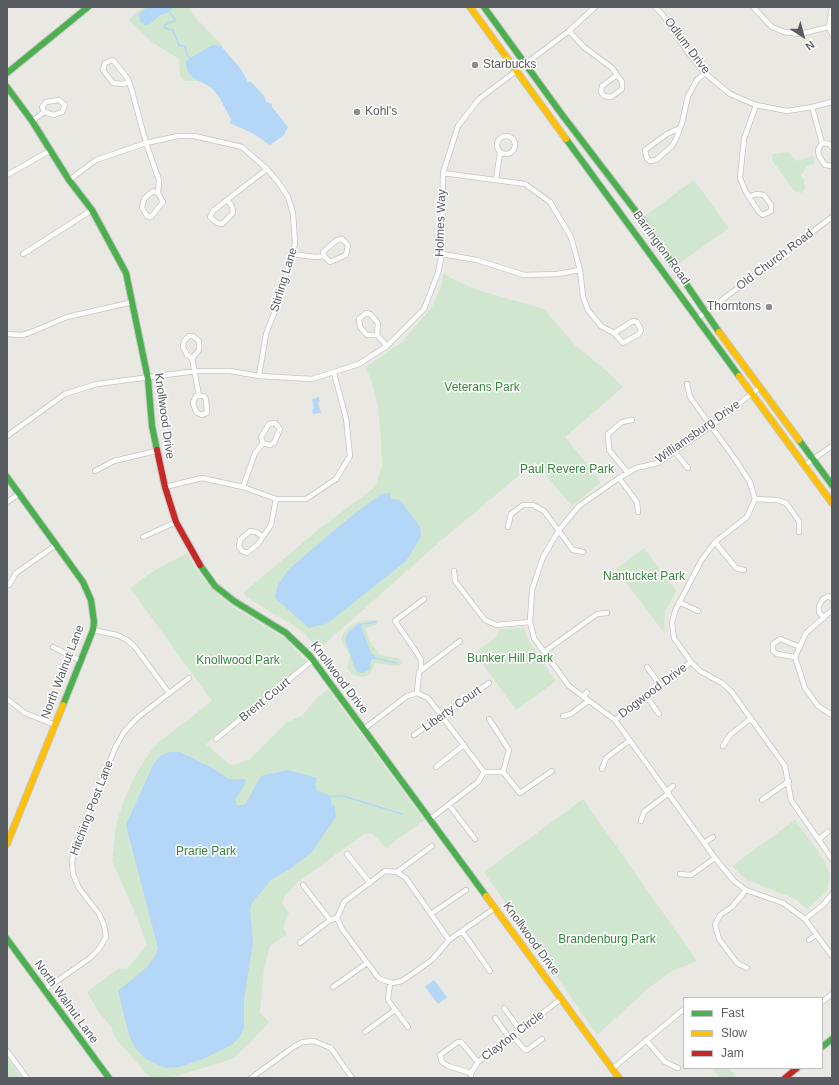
<!DOCTYPE html>
<html>
<head>
<meta charset="utf-8">
<style>
  body { margin:0 }
  #map { position:relative; width:839px; height:1085px; overflow:hidden; background:#e9e8e3; font-family:Helvetica,sans-serif }
  canvas { display:block }
  .frame { position:absolute; inset:0; border:8px solid #595c61; pointer-events:none }
  .legend { position:absolute; left:683px; top:997px; width:140px; height:72px; box-sizing:border-box; background:#fff; border:1px solid #bdbec0; margin:0; padding:5px 7px; list-style:none; font-size:12px; color:#595c61 }
  .legend li { display:flex; align-items:center; gap:8px; height:20px }
  .legend b { width:20px; border:1px solid #bdbec0 }
  .north { position:absolute; left:783px; top:16px; width:40px; height:40px; -webkit-text-stroke:3px #fff; paint-order:stroke; rotate:144deg; font-size:11px; font-weight:700; line-height:16px; text-align:center; color:#595c61 }
  .north::after { content:''; display:block; margin:auto; width:14px; height:18px; background:#595c61; clip-path:polygon(50% 0,100% 100%,50% 72%,0 100%) }
</style>
</head>
<body>
<div id="map">
<canvas width="839" height="1085"></canvas>
<div class="frame"></div>
<ul class="legend">
<li><b style="height:5px;background:#4caf50"></b>Fast</li>
<li><b style="height:5px;background:#ffc107"></b>Slow</li>
<li><b style="height:5px;background:#c62828"></b>Jam</li>
</ul>
<div class="north">N</div>
</div>
<script>
const context = document.querySelector('canvas').getContext('2d');
context.lineJoin = 'round';
function paint(path, color) {
  context.fillStyle = color;
  context.fill(path, 'evenodd');
}
function shape(rows) {
  const path = new Path2D();
  for (const r of rows) {
    if (r.length === 3) {
      path.moveTo(r[0] + r[2], r[1]);
      path.arc(r[0], r[1], r[2], 0, 2 * Math.PI);
      continue;
    }
    path.moveTo(r[0], r[1]);
    for (let i = 2; i < r.length; i += 2) path.lineTo(r[i], r[i + 1]);
  }
  return path;
}
function trace(path, color, width, dash) {
  context.strokeStyle = color;
  context.lineWidth = width;
  context.lineCap = dash ? 'butt' : 'round';
  context.setLineDash(dash || []);
  context.stroke(path);
}
function label(font, color, halo, rows, align = 'center') {
  context.font = font + ' Helvetica,sans-serif';
  context.lineWidth = 3;
  context.setLineDash([]);
  context.textBaseline = 'middle';
  context.strokeStyle = halo;
  context.fillStyle = color;
  for (const [text, x, y, turn = 0] of rows) {
    context.save();
    context.translate(x, y);
    context.rotate((+turn || 0) * Math.PI / 180);
    context.textAlign = isNaN(turn) ? turn : align;
    if (halo) context.strokeText(text, 0, 0);
    context.fillText(text, 0, 0);
    context.restore();
  }
}
const green = shape([
  [143,7,188,7,193,15,222,45,222,48,220,46,212,45,190,59,187,64,187,71,192,77,200,81,185,81,180,76,179,59,152,42,129,20],
  [789,152,796,161,813,156,815,163,807,166,801,176,805,180,803,184,806,186,802,193,794,191,772,160,773,154],
  [694,180,729,228,676,266,642,218],
  [443,274,474,289,544,309,574,344,609,373,623,387,565,437,601,482,572,506,535,462,437,544,319,649,299,629,248,598,243,593,319,529,375,487,382,467,381,440,378,406,372,383,366,367,402,342,432,307,442,284],
  [644,548,676,591,665,612,664,623,665,634,616,569],
  [187,553,199,573,215,592,230,605,286,639,306,661,305,664,206,744,230,765,238,764,250,759,287,722,302,716,315,700,328,689,424,820,386,848,373,834,364,834,298,882,285,896,282,903,289,913,283,927,287,934,270,946,264,968,260,1013,269,1022,247,1046,233,1058,223,1062,169,1078,152,1078,147,1074,116,1039,111,1027,99,1012,87,992,119,968,127,969,147,945,137,917,112,861,116,825,123,803,135,776,150,752,159,742,212,701,130,588,152,572],
  [376,620,378,622,376,625,365,628,369,640,380,655,397,658,400,660,401,664,398,666,375,663,369,675,363,677,353,675,347,668,350,656,341,640,344,632,350,626,360,621],
  [524,628,529,642,556,681,516,710,475,653,496,637,499,629],
  [583,799,697,961,672,971,650,987,597,1035,484,872],
  [795,820,824,860,830,874,828,888,824,894,807,909,797,900,788,896,745,879,732,866],
  [9,1060,21,1078,7,1078,7,1062],
  [711,1068,729,1068,735,1075,732,1078,720,1078]
]);
const water = shape([
  [147,7,173,7,169,12,160,15,150,24,145,25,140,22,139,14],
  [212,45,221,46,240,68,248,82,251,82,264,96,266,102,272,104,272,107,288,127,284,135,270,145,254,134,230,123,231,119,219,97,212,88,192,77,187,71,186,62,189,59,189,57,192,57],
  [319,397,320,402,318,402,321,413,313,414,312,410,314,409,312,399],
  [390,493,391,499,400,500,420,527,421,537,406,561,328,623,309,628,275,598,278,585,289,569,349,518,381,494],
  [360,623,363,624,361,627,371,653,375,656,375,659,371,660,370,669,363,673,358,672,355,668,345,640,349,631],
  [169,752,180,752,214,769,229,779,246,779,244,786,235,800,237,805,243,805,246,803,261,776,287,770,317,778,315,784,317,791,331,796,331,803,335,807,336,817,312,852,290,869,271,880,251,904,250,911,253,942,244,1000,244,1028,240,1036,233,1044,203,1059,179,1067,166,1068,146,1059,135,1048,129,1035,118,991,147,967,155,956,158,948,126,825,153,765,160,756],
  [434,980,447,997,438,1004,425,987]
]);
const stream = shape([
  [169,12,176,20,165,25,165,28,173,30,179,45,185,47,187,55,189,57],
  [363,624,376,622],
  [375,658,396,663],
  [331,796,343,796,402,814]
]);
const street = shape([
  [655,7,663,15,687,51,705,73,730,94,756,105,787,111,812,107,832,102],
  [753,7,772,27,784,32,800,34,829,27],
  [832,7,829,27,832,34],
  [569,31,584,47,612,68,622,82,622,89,611,97,604,96,601,92,602,86,617,75],
  [129,82,123,84,113,83,103,70,105,63,113,60,128,79,132,91,146,143,159,180,158,193,163,202,151,217,147,216,142,208,144,199,153,191,158,193],
  [59,100,65,105,62,112,54,115,44,112,42,107,46,102,59,100],
  [812,107,822,143,818,150,819,156,825,165,832,166],
  [32,121,44,112],
  [680,128,667,134,645,150,647,159,650,161,656,160,672,146,676,139,680,128,682,123,688,96,697,80,705,73],
  [506,145,9],
  [822,143,829,144,832,147],
  [443,173,525,184,550,202,571,237,580,270,583,297,588,310,601,326,614,333],
  [7,175,51,150],
  [496,179,500,153],
  [69,180,96,160,146,143,178,136,194,136,242,147,267,169,279,183,288,197,293,213,295,244,275,311,266,334,259,376],
  [749,197,756,194,764,195,771,205,771,211,763,215,759,212,751,200,745,190,740,178,744,139,756,105],
  [227,200,232,206,233,213,222,224,217,223,210,217,213,211,232,196,267,169],
  [342,239,348,245,346,255,330,262,324,256,323,252,337,240,342,239],
  [23,254,92,210],
  [293,254,315,257,324,256],
  [442,254,477,260,524,275,558,274,580,270],
  [366,313,370,314,378,323,377,335,367,335,360,327,359,319,366,313],
  [698,318,832,217],
  [633,321,637,322,641,330,639,334,623,343,614,333,633,321],
  [7,334,22,335,29,333,67,317,133,302],
  [377,335,387,346],
  [192,358,199,350,199,341,193,336,189,336,184,341,183,347,187,355,192,358,199,396],
  [687,384,690,397,735,459,750,482,755,499,747,517,715,542,701,561,675,611,672,623,674,638,691,662,700,671,722,683,731,691,785,766,791,800,832,859],
  [760,387,711,426,658,463,636,468,619,478,579,506,559,530,543,557,532,590,530,622,534,638,569,686,615,720,715,858,734,881,746,890,783,903,805,919,832,956],
  [196,396,204,396,206,399,207,413,202,415,196,412,193,403,196,396],
  [275,423,280,429,274,443,270,445,263,443,261,437,269,424,275,423],
  [7,436,65,394,97,384,196,371,230,371,259,376,312,379,359,364,387,346,424,309,438,273,442,254,443,173,458,126,479,99,569,31,595,7],
  [674,451,688,468],
  [805,465,832,446],
  [95,471,114,461,156,451],
  [628,473,609,450,608,434,622,422,632,420],
  [619,478,637,502,638,512],
  [165,487,202,478,243,487,276,499,306,499,336,479,350,456,346,418,334,373],
  [243,487,255,453,263,443],
  [755,499,777,500,786,503,799,521,799,532],
  [7,502,19,494],
  [508,527,511,514,523,505,533,505,544,511,573,550,583,552],
  [143,537,176,522],
  [263,537,256,532,250,531,240,540,239,547,242,551,247,553,258,544,271,525,276,499],
  [715,542,736,568,744,570],
  [454,571,455,581,485,620,496,625,530,622],
  [9,585,16,573,56,545],
  [679,602,698,611],
  [832,610,806,633,795,657,805,688,818,706,832,715],
  [824,618,819,612,819,606,823,599,829,596,832,599],
  [93,630,117,635,127,640,135,647,169,693],
  [53,647,81,661],
  [544,652,597,614,607,613],
  [795,657,777,654,773,651,773,644,780,639,798,646],
  [647,667,660,685],
  [421,670,421,660,417,653,395,621,424,599],
  [417,693,419,672,460,641],
  [583,697,587,692],
  [647,697,659,714],
  [7,699,25,713,55,725],
  [563,716,571,714,588,701],
  [489,719,509,750,503,772],
  [615,720,691,662],
  [364,729,407,696,417,693,428,698,484,772],
  [414,735,489,683],
  [216,739,313,660],
  [723,746,730,735,750,719],
  [436,767,464,745],
  [602,769,606,758,629,741],
  [484,772,503,772],
  [503,772,520,793,552,771],
  [667,791,673,786],
  [762,800,789,781],
  [449,805,475,839],
  [430,819,478,782,484,772],
  [641,821,644,812,669,793],
  [819,839,828,832],
  [704,843,713,837],
  [347,854,370,883],
  [397,872,432,846],
  [680,874,691,875,715,858],
  [303,885,330,920],
  [746,890,732,907,720,915,715,925,719,939,737,963,747,968],
  [431,914,466,890],
  [805,919,823,905,832,894],
  [462,931,490,971],
  [449,940,406,878,397,872,385,871,344,902,337,918,342,929,377,976,380,979,392,983,402,981,432,960,449,940,495,908],
  [809,940,816,935],
  [300,943,330,920,337,918],
  [390,983,388,1000,408,1027],
  [333,987,367,963],
  [44,990,90,958,99,949,106,937,104,925,99,914,79,888,73,874,72,862,74,848,116,746,124,732,138,717,189,678],
  [822,1002,832,994],
  [504,1008,520,1030],
  [495,1018,510,1039],
  [365,1032,395,1010],
  [513,1036,524,1049,527,1050,542,1039],
  [646,1040,665,1062,678,1068],
  [7,1051,27,1078],
  [612,1069,684,1009],
  [471,1073,448,1066,442,1062,440,1055,458,1042,461,1042,478,1062],
  [251,1078,295,1046,303,1042,314,1041,331,1048,352,1078],
  [471,1078,471,1073,478,1062,561,999]
]);
const fast = shape([
  [484,7,563,116,641,218,719,332],
  [7,73,88,7],
  [7,87,32,121,69,180,92,210,126,273,148,379,152,426,157,450],
  [566,139,739,376],
  [799,440,832,485],
  [7,477,83,582,91,600,94,622,93,630,63,705],
  [200,565,215,586,234,601,286,633,310,656,486,896],
  [7,939,109,1078],
  [822,1047,832,1039]
]);
const slow = shape([
  [470,7,566,139],
  [719,332,799,440],
  [739,376,832,503],
  [7,844,63,705],
  [486,896,619,1078]
]);
const jam = shape([
  [157,450,165,487,176,522,200,565],
  [785,1078,797,1068]
]);
const markers = [
  [475,65,4,"#8b8d8e"],
  [357,112,4,"#8b8d8e"],
  [769,307,4,"#8b8d8e"]
];
const streetNames = [
  ["Odlum Drive",687,46,53],
  ["Holmes Way",441,223,-88],
  ["Barrington Road",661,248,54],
  ["Old Church Road",775,260,-37],
  ["Stirling Lane",284,280,-73],
  ["Knollwood Drive",164,416,82],
  ["Williamsburg Drive",698,432,-35],
  ["North Walnut Lane",63,672,-69],
  ["Knollwood Drive",339,678,53],
  ["Dogwood Drive",653,691,-37],
  ["Brent Court",265,700,-39],
  ["Liberty Court",452,709,-35],
  ["Hitching Post Lane",92,808,-69],
  ["Knollwood Drive",531,939,54],
  ["North Walnut Lane",66,1002,54],
  ["Clayton Circle",513,1036,-37]
];
const poiNames = [
  ["Starbucks",483,65],
  ["Kohl's",365,112],
  ["Thorntons",761,307,"right"]
];
const parkNames = [
  ["Veterans Park",482,388],
  ["Paul Revere Park",567,470],
  ["Nantucket Park",644,577],
  ["Bunker Hill Park",510,659],
  ["Knollwood Park",238,661],
  ["Prarie Park",206,852],
  ["Brandenburg Park",607,940]
];
paint(green, '#d0e6cf');
paint(water, '#b4d6f7');
trace(stream, '#b4d6f7', 1.5);
trace(street, '#c5c5c4', 6);
trace(fast, '#c6c6c5', 8);
trace(slow, '#c6c6c5', 8);
trace(jam, '#c6c6c5', 8);
trace(street, '#fcfcfb', 4.5);
trace(fast, '#4caf50', 6);
trace(slow, '#ffc107', 6);
trace(jam, '#c62828', 6);
for (const [x, y, r, color] of markers) {
  const dot = new Path2D();
  dot.arc(x, y, r, 0, 2 * Math.PI);
  context.fillStyle = color;
  context.fill(dot);
  trace(dot, '#fff', 1.5);
}
label('12px', '#595c61', '#fff', streetNames);
label('12px', '#595c61', '#fff', poiNames, 'left');
label('12px', '#35843d', '#fff', parkNames);
</script>
</body>
</html>
